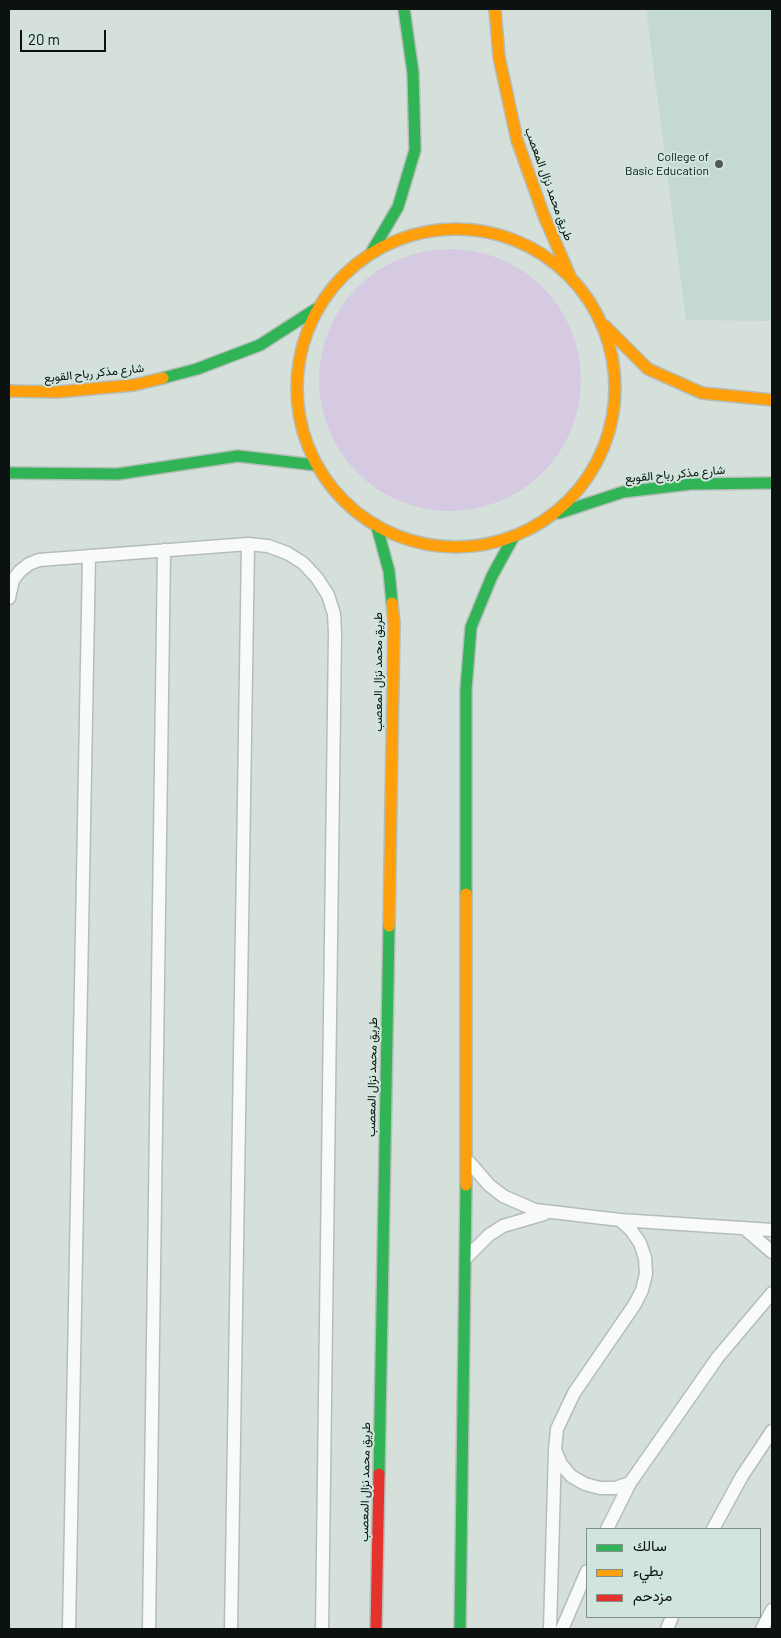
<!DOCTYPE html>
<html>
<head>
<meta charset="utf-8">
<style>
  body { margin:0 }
  #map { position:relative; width:781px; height:1638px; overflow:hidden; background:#d5e0db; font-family:Barlow,Vazirmatn,sans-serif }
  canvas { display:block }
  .frame { position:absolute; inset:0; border:10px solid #0b1210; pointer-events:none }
  .legend { position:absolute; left:586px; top:1528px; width:175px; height:90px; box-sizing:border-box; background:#d0e5dc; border:1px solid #81918a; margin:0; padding:6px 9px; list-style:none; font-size:15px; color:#0b1210 }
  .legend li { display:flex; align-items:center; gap:10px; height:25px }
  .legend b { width:25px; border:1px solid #81918a }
  .scale { position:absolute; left:20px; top:30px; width:86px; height:22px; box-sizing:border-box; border:2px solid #0b1210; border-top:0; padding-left:6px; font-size:15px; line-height:18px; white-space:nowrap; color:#0b1210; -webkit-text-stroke:4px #d0e5dc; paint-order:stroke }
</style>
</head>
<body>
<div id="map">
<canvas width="781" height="1638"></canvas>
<div class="frame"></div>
<ul class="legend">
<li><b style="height:6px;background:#30b455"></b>سالك</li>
<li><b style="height:6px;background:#ff9f0a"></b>بطيء</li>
<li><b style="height:6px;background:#e5322d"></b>مزدحم</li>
</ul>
<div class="scale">20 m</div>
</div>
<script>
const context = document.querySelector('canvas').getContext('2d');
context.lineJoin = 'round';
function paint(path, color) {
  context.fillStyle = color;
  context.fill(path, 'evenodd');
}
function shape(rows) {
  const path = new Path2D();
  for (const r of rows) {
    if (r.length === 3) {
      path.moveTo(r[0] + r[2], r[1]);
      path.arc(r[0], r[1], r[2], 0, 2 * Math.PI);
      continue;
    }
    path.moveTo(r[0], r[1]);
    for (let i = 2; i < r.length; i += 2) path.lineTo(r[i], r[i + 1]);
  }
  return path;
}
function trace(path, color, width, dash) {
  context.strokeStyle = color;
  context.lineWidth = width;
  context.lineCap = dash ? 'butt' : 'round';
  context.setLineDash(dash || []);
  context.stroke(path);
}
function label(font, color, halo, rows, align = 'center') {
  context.font = font + ' Barlow,Vazirmatn,sans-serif';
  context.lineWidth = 4;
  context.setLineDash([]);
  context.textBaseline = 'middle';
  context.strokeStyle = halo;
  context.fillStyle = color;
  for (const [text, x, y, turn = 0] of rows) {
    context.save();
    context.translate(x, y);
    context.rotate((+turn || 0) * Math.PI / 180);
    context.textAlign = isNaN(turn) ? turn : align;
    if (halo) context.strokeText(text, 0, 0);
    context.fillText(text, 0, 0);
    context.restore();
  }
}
const built = shape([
  [646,9,772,9,772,321,686,320]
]);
const green = shape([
  [450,380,131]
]);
const lane = shape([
  [9,598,13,580,20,571,29,564,39,560,248,544,268,546,287,553,303,563,317,578,328,595,334,614,335,633,322,1629],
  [470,1163,489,1185,503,1196,535,1210,620,1220,772,1230],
  [744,1228,772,1252],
  [467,1257,489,1235,503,1226,544,1214],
  [556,1452,561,1464,571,1476,585,1484,600,1488,615,1488,630,1483],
  [607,1529,630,1483,718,1357,772,1293],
  [713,1529,742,1476,772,1431],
  [69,1629,89,556],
  [149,1629,164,550],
  [231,1629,248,544],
  [550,1629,555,1449,557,1429,574,1393,635,1304,642,1290,646,1274,645,1258,640,1243,631,1230,620,1220],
  [562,1629,587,1571],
  [667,1629,672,1617],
  [762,1629,772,1610]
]);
const fast = shape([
  [372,251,398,207,415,150,413,73,404,9],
  [163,378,197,369,260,345,316,309],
  [9,473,118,474,238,456,315,465],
  [559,513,623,492,691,484,772,483],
  [377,527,389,571,392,603],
  [466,894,466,689,471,627,492,576,514,536],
  [379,1474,389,926],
  [460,1629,466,1185]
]);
const slow = shape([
  [495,9,499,57,517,140,544,216,570,276],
  [456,388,159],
  [605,326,648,369,702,393,772,400],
  [9,391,57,392,134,385,163,378],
  [389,926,394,623,392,603],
  [466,1185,466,894]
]);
const jam = shape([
  [376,1629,379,1474]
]);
const markers = [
  [719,164,5,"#525a57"]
];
const poiNames = [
  ["College of",709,157],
  ["Basic Education",709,171]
];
const streetNames = [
  ["طريق محمد نزال المعصب",549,184,70],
  ["شارع مذكر رباح القوبع",94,373,-6],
  ["شارع مذكر رباح القوبع",675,474,-5],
  ["طريق محمد نزال المعصب",378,672,-90],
  ["طريق محمد نزال المعصب",372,1077,-89],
  ["طريق محمد نزال المعصب",365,1482,-89]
];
paint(built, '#c4d9d0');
paint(green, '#d6c9e2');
trace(lane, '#b5bdb9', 15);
trace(fast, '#b5bdb9', 14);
trace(slow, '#b5bdb9', 14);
trace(jam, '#b5bdb9', 14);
trace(lane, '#f9fafa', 12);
trace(fast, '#30b455', 11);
trace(slow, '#ff9f0a', 11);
trace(jam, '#e5322d', 11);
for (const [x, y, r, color] of markers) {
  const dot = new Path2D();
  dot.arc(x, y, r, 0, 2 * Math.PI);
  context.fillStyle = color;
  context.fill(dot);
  trace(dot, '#d0e5dc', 2);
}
label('12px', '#0b1210', '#d0e5dc', poiNames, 'right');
label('12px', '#0b1210', '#d0e5dc', streetNames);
</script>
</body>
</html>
